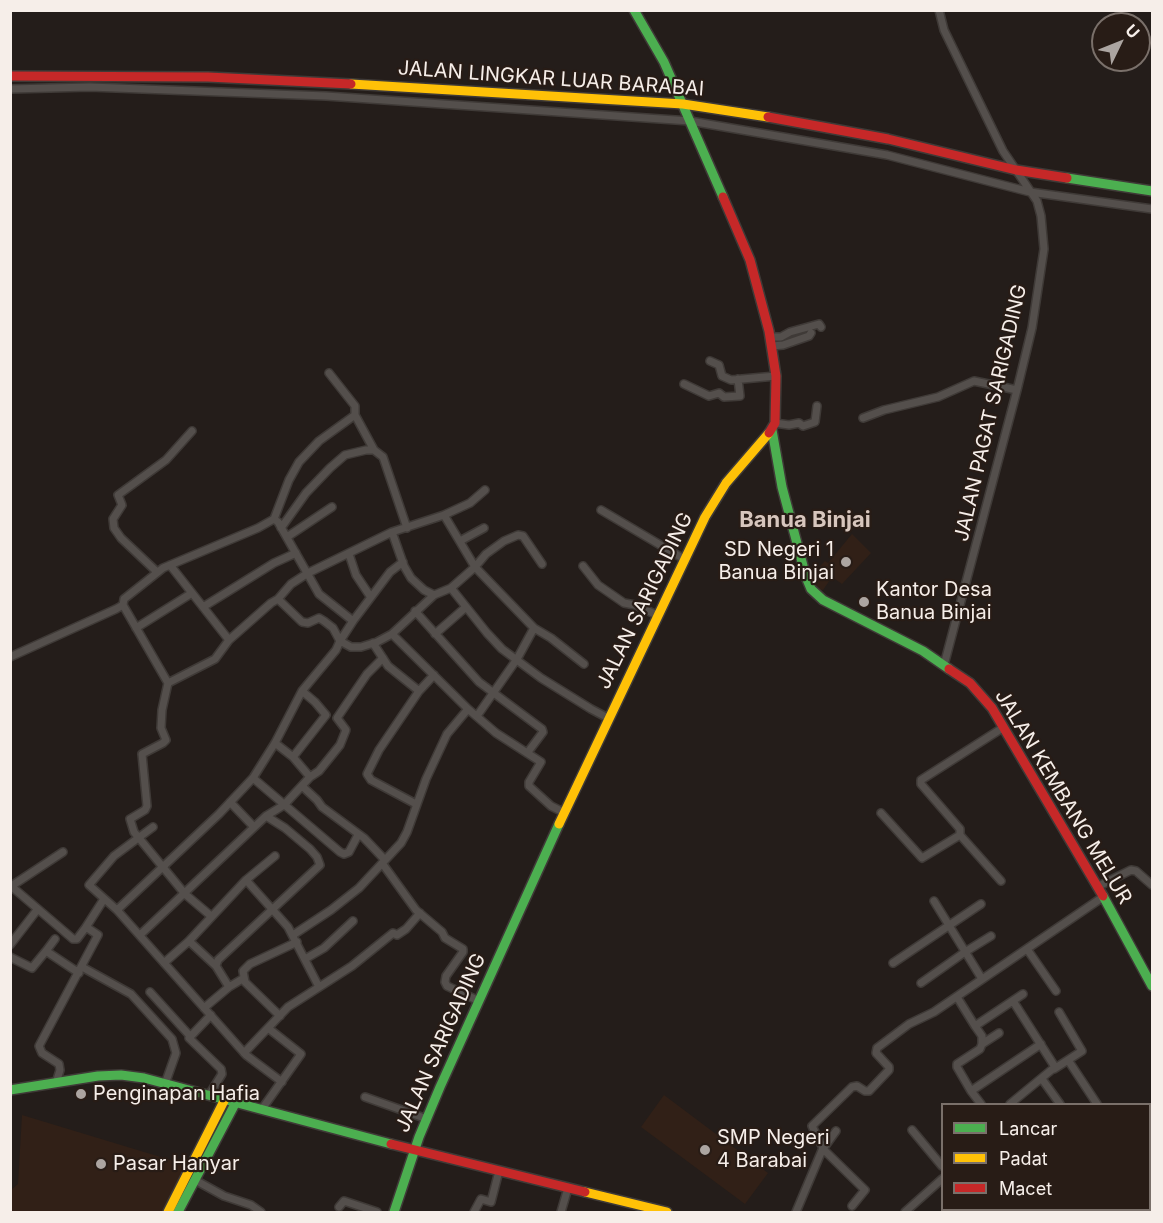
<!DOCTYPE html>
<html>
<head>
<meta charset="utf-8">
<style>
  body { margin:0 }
  #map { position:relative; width:1163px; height:1223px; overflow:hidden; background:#241d1a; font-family:Inter,sans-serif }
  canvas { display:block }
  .frame { position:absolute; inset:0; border:12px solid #f6eee9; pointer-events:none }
  .legend { position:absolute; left:941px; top:1103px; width:210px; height:108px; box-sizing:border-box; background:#281c16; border:2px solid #7a706a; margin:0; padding:8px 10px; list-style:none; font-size:18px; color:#f6eee9 }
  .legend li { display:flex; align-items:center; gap:12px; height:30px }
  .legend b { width:30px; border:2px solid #7a706a }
  .north { position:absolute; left:1091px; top:12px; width:60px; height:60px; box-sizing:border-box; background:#281c16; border:2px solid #7a706a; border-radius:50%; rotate:47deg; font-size:16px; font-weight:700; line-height:24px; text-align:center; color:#f6eee9 }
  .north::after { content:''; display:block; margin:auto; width:21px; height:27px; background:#aca5a1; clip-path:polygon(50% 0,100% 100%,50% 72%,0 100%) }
</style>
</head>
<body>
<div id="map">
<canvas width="1163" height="1223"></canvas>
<div class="frame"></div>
<ul class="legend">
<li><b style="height:8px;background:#4caf50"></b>Lancar</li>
<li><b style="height:8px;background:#ffc107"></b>Padat</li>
<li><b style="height:8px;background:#c62828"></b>Macet</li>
</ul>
<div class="north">U</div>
</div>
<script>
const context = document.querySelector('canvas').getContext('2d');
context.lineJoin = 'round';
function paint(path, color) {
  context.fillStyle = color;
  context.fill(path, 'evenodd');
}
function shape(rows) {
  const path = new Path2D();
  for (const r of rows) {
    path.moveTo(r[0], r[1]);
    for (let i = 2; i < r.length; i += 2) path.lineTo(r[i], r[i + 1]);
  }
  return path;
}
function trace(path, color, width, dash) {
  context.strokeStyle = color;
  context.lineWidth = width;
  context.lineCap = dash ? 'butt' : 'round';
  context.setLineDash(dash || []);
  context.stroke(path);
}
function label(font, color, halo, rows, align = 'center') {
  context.font = font + ' Inter,sans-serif';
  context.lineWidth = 4.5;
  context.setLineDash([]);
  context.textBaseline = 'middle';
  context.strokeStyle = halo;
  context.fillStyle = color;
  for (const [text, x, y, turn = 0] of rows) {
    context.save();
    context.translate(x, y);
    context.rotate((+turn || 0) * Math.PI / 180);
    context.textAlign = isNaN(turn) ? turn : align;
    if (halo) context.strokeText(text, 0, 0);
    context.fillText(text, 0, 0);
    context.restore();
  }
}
const built = shape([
  [852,534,871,553,842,584,832,577,823,590,816,589,809,578,825,561,828,563],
  [664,1095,768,1173,745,1204,641,1127],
  [22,1115,187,1165,166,1212,11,1212,11,1190,18,1184]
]);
const street = shape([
  [939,10,944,30,1003,151,1037,201,1041,216,1044,249,1032,328,1017,390,944,665],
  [10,89,90,87,326,96,690,121,887,155,1030,192,1152,209],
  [770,337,781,337,790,332,819,324,821,327],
  [772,346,783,345,809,336,811,333],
  [710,361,719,365,722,376,731,380,776,376],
  [329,373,355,406,355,415,374,450],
  [684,384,709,396,719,393,724,397,740,396,738,379],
  [863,418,884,410,938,397,974,381,1017,390],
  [775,423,789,425,799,423,803,426,815,422,817,406],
  [601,510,684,559],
  [444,515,470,503,485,490],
  [274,519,289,480,299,462,319,441,355,415],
  [281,528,306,493,330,468,345,455,366,450,374,450,383,457,407,528],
  [392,532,404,566,411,578,424,590,434,595],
  [287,537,332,507],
  [460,541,484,528],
  [349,554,356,575,370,596],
  [170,565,229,640],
  [583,566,598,585,624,603,635,605,657,615],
  [157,572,121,538,114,528,113,519,122,505,118,495,166,460,192,431],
  [451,588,487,633,502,649,541,678,591,709,608,718],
  [278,599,302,622,308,623,319,618,324,621,333,628,340,641],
  [123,605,168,683],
  [203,607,274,563,296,553],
  [415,611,479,682,542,729,543,732,528,752],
  [353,621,390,572,403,562],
  [136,628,192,593],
  [392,634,468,709],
  [435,634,466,607],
  [373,643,388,666,419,691,434,675],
  [10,657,116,609,123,605,124,599,163,568,258,528,274,519,278,522,319,594,353,621,340,641],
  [477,716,517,659,534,628],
  [293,757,326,715,315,702,302,691],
  [310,777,319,771,340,745,346,730,337,718,367,674,383,658],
  [253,778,340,852,344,854,349,852,358,835],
  [302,786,317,800,322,807,364,838,385,860],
  [230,802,254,827],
  [416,804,371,780,367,774,379,750,419,691],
  [881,813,922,858,960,835,960,829,921,784,921,780,1004,727],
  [153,827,114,856,89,885,117,910,246,1055,282,1082],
  [960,835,1001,881],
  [382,863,416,910,442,932,445,938,463,949,463,952,446,976,445,982,447,986,479,1001],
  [246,880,288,927,319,987],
  [11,886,73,939,77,939,86,927,98,935,39,1046,42,1053,59,1064,60,1070,56,1083],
  [10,887,63,852],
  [1097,887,1131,870,1136,871,1152,885],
  [934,901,982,979],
  [117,910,219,814,253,778,275,743,302,691,336,650,340,641,351,647,361,647,377,642,392,634,434,595,451,588,475,567,486,554,504,541,518,535,523,536,542,564],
  [211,916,185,894,134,832,130,819,145,810,147,806,142,754,163,743,166,740,161,728,162,710,168,683,215,659,229,640,271,603,278,599,291,584,308,573,392,532,444,515,475,567,534,628,551,638,584,664],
  [86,927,104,899],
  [140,935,266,816,284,805,310,777,293,757,275,743],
  [293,935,331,910,359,888,401,843,407,832,426,779,447,734,468,709,496,733,541,762,529,782,529,786,551,806,563,812],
  [55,939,46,951,79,973],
  [189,941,216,966],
  [10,945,37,910],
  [1027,949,1056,991],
  [10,957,32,968,46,951],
  [305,959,324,948,353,921],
  [164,963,189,941,246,880,275,856],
  [893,963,981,904],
  [82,967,131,994,172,1039,176,1053,165,1084],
  [921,983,965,952,991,936],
  [229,987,216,966,218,960,320,865,317,857,310,849,285,828,266,816],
  [150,992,190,1036],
  [957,997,975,1026,1023,994],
  [204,1008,229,987,244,978],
  [280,1016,245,982,243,971,250,964,297,942],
  [982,1044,999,1033],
  [244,1053,288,1007,352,966,393,933,397,935,406,929,420,913],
  [1068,1060,1097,1104],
  [1054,1069,1082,1051,1059,1012],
  [1042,1079,1060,1104],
  [971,1091,957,1067,957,1064,980,1049,982,1044,982,1036,975,1026],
  [209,1095,222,1074,221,1069,189,1038,211,1015],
  [365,1097,427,1119],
  [981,1104,971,1091,1041,1044],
  [1010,1104,1055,1067,1013,1001],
  [262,1109,301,1054,268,1028],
  [912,1130,942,1166],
  [836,1131,823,1149,865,1190,852,1206],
  [195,1180,224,1196,251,1205,261,1212],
  [339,1207,344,1201,377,1212],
  [474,1212,481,1199,491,1202,499,1171],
  [561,1212,568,1188],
  [796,1212,823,1148,812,1126,852,1087,857,1086,865,1091,869,1091,889,1070,889,1067,876,1053,877,1048,909,1024,934,1012,1103,897],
  [905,1212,942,1179]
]);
const fast = shape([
  [634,10,664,62,723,197],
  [1067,178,1152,191],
  [772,430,782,487,806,577,811,589,823,600,923,651,949,669],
  [1103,896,1152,986],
  [10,1090,98,1076,121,1075,144,1078,391,1144],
  [178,1212,236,1102],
  [394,1212,419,1137,440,1087,559,824],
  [1146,1212,1147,1210]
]);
const slow = shape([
  [351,84,683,104,768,117],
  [559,824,705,517,726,483,769,433],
  [585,1192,667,1212],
  [168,1212,225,1099]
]);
const jam = shape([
  [10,76,208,77,351,84],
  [768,117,888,139,1016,170,1067,178],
  [723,197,750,260,769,331,776,376,775,423,769,433],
  [949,669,970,683,992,708,1103,896],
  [391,1144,585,1192],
  [1150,1203,1152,1195]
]);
const markers = [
  [846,562,6,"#aca5a1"],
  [864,602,6,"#aca5a1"],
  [81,1094,6,"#aca5a1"],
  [705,1150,6,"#aca5a1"],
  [101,1164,6,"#aca5a1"]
];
const streetNames = [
  ["JALAN LINGKAR LUAR BARABAI",551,79,4],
  ["JALAN PAGAT SARIGADING",991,413,-77],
  ["JALAN SARIGADING",645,601,-64],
  ["JALAN KEMBANG MELUR",1063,797,59],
  ["JALAN SARIGADING",441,1043,-66]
];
const poiNames = [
  ["SD Negeri 1",834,550,"right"],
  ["Banua Binjai",834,573,"right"],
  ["Kantor Desa",876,590],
  ["Banua Binjai",876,613],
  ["Penginapan Hafia",93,1094],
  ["SMP Negeri",717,1138],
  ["4 Barabai",717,1161],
  ["Pasar Hanyar",113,1164]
];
const quarterNames = [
  ["Banua Binjai",805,520]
];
paint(built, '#312017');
trace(street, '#3f3a37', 10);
trace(fast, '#3f3a37', 12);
trace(slow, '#3f3a37', 12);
trace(jam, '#3f3a37', 12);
trace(street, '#544f4c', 7);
trace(fast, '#4caf50', 9);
trace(slow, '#ffc107', 9);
trace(jam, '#c62828', 9);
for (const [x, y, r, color] of markers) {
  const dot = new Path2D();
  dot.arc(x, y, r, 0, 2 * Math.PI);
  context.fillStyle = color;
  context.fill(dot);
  trace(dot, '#281c16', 2);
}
label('20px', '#f6eee9', '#281c16', streetNames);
label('20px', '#f6eee9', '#281c16', poiNames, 'left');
label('bold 22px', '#d7c6bd', '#281c16', quarterNames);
</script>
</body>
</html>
